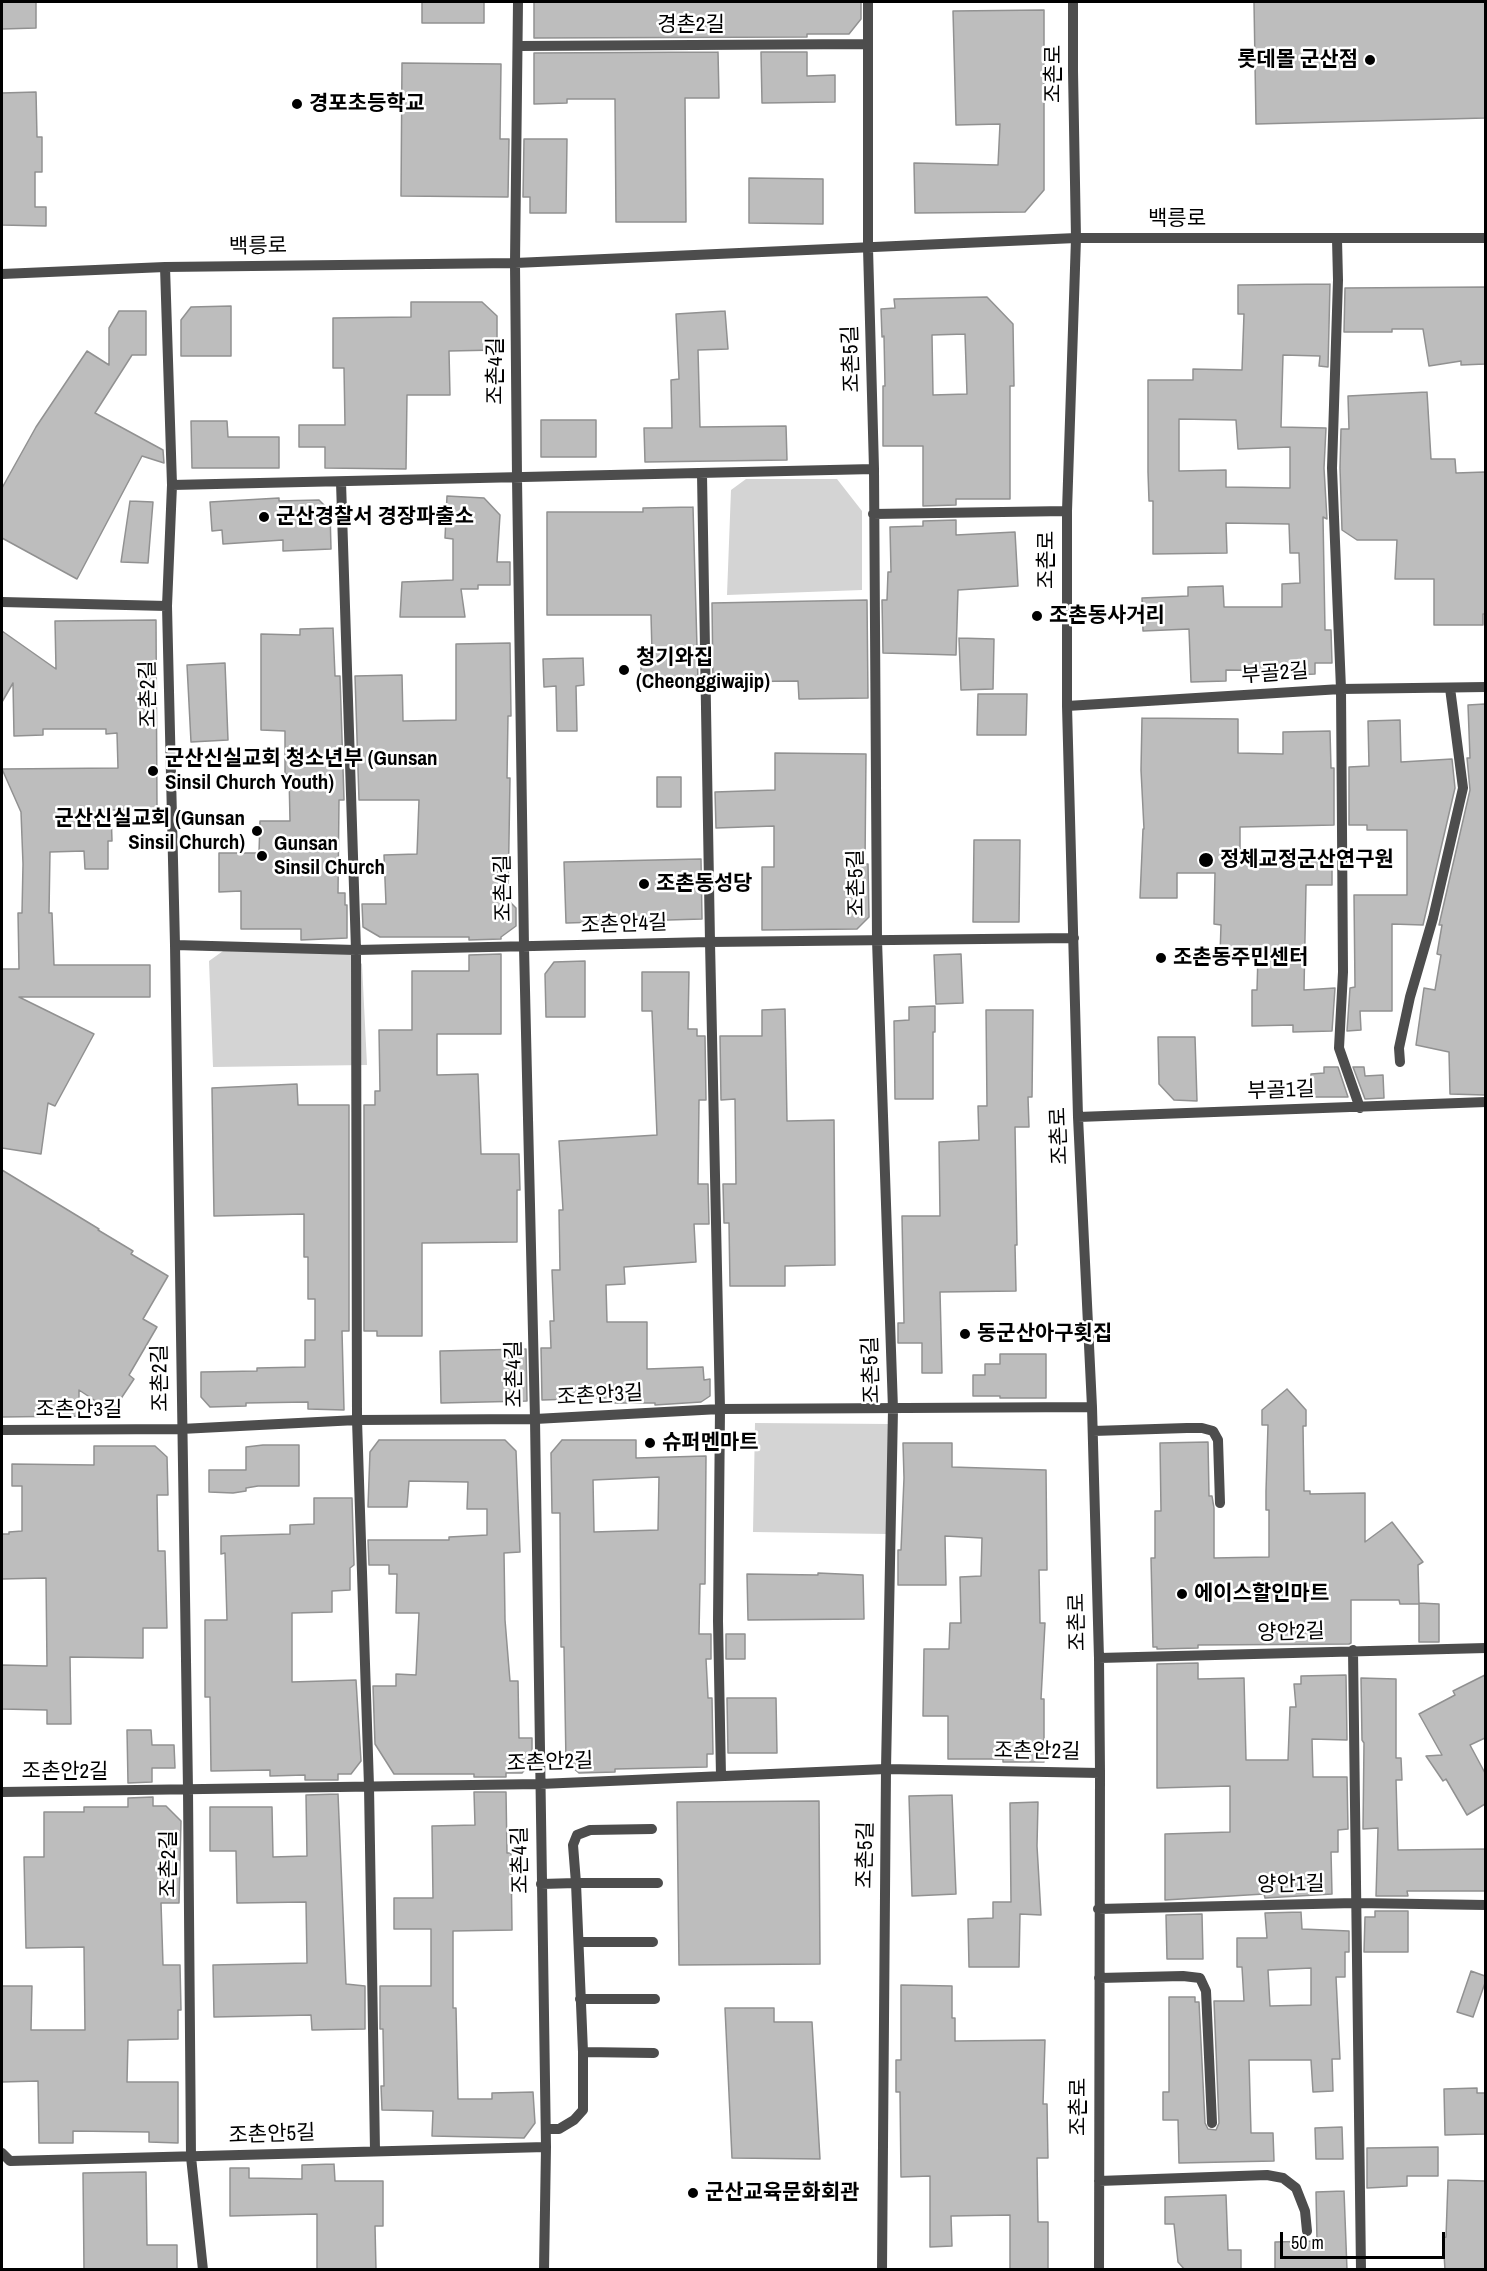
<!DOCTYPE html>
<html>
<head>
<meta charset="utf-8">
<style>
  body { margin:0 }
  #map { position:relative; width:1487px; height:2271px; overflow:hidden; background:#fff; font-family:"Archivo Narrow",sans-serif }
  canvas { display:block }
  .frame { position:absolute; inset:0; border:3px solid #000; pointer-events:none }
  .scale { position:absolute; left:1280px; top:2232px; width:165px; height:27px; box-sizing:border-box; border:3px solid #000; border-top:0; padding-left:8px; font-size:18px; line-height:21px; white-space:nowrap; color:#000; -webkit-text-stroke:4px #fff; paint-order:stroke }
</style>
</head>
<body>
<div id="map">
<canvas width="1487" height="2271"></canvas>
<div class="frame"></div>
<div class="scale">50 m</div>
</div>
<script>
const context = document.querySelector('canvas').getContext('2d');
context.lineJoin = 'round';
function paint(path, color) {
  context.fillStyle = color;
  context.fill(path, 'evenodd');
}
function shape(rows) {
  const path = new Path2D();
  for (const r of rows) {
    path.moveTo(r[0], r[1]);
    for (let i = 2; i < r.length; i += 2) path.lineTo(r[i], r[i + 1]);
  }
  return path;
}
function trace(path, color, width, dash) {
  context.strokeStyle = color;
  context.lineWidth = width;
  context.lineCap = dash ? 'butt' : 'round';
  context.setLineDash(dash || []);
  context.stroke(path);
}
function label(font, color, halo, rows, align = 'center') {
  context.font = font + ' "Archivo Narrow","Noto Sans KR",sans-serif';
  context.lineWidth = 5;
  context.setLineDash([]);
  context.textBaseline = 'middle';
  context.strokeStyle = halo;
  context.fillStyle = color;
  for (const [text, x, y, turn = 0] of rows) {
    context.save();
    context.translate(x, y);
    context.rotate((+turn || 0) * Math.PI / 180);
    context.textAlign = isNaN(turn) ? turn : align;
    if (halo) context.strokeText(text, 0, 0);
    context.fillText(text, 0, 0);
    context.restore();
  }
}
const green = shape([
  [746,479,837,479,862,511,862,590,727,595,731,490],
  [223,951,348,951,362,964,367,1065,213,1067,209,961],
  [755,1423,890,1424,888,1534,753,1532]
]);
const building = shape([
  [2,2,36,2,36,28,2,29,2,2],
  [422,2,484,2,484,23,422,23,422,2],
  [534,2,861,2,861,19,849,34,807,34,807,37,534,38,534,2],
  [1254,2,1485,2,1485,118,1256,124,1254,2],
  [1044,10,1044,190,1025,212,915,213,914,163,998,165,1000,124,956,125,953,11,1044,10],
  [718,52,719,98,685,98,686,222,616,222,615,99,567,99,567,103,534,104,534,53,718,52],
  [761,52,807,52,807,76,835,75,835,102,762,103,761,52],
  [402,63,501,64,500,139,509,139,508,197,401,196,402,63],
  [36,92,37,137,42,137,42,172,35,172,35,207,46,207,46,226,2,225,2,93,36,92],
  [524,139,567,139,566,213,530,213,530,197,523,197,524,139],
  [749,178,823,179,823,224,749,223,749,178],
  [1330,284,1328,367,1319,366,1320,356,1283,355,1281,427,1326,428,1324,468,1327,519,1323,517,1325,630,1331,630,1332,663,1315,663,1315,674,1292,675,1292,671,1226,670,1226,681,1191,682,1189,629,1143,631,1142,598,1188,596,1188,587,1223,586,1224,607,1282,607,1282,584,1300,583,1299,553,1290,553,1289,524,1226,523,1227,553,1153,554,1153,501,1149,501,1148,472,1148,380,1193,380,1193,369,1242,370,1244,314,1238,314,1238,285,1330,284],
  [1179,419,1236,420,1238,449,1290,447,1290,488,1226,487,1226,470,1179,471,1179,419],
  [1485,287,1485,364,1461,365,1461,361,1429,366,1423,329,1392,329,1392,332,1344,332,1345,288,1485,287],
  [987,297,1013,324,1014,386,1010,386,1010,499,956,499,956,505,923,506,923,446,883,446,883,386,885,386,884,336,882,337,881,309,895,308,894,299,987,297],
  [965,334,967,394,933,395,932,335,965,334],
  [411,302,482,302,497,316,497,350,449,351,450,395,407,395,406,469,325,468,325,447,299,447,299,425,345,425,344,368,333,368,333,318,411,317,411,302],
  [231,306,231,356,181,356,181,320,191,307,231,306],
  [119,311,146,311,146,355,132,355,95,413,163,450,164,463,142,456,77,579,2,538,2,488,36,427,87,351,109,365,109,328,119,311],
  [725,311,728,349,698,350,700,427,786,426,787,460,645,462,644,428,672,428,671,380,679,379,676,314,725,311],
  [1427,392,1431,459,1455,459,1456,473,1485,472,1485,614,1483,614,1483,625,1434,625,1434,579,1395,579,1397,540,1357,540,1342,530,1340,468,1341,429,1349,429,1348,396,1427,392],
  [541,420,596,420,596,457,541,457,541,420],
  [191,421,227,421,228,437,279,437,279,468,192,468,191,421],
  [447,496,484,498,500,515,497,562,510,562,510,585,478,585,478,589,461,589,465,617,400,617,402,582,453,580,453,539,445,538,447,496],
  [279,498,279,501,319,500,330,511,331,549,283,551,283,540,223,544,222,530,212,531,210,502,279,498],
  [130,501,153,502,148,563,121,562,130,501],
  [693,507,698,682,690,682,690,685,641,685,641,653,652,653,651,615,547,615,547,512,643,512,643,508,693,507],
  [956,520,956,535,1015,532,1018,586,958,590,956,655,883,653,882,600,887,600,888,572,891,572,890,527,923,526,923,521,956,520],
  [867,600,868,698,799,699,798,681,713,682,712,603,867,600],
  [156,620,157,809,111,810,112,841,108,841,108,869,85,869,84,851,50,852,49,913,52,913,54,965,150,965,150,997,19,997,94,1034,55,1106,48,1103,41,1154,2,1148,2,969,19,969,18,913,22,913,23,864,21,812,2,769,118,768,117,733,106,734,106,729,43,729,43,735,14,736,13,683,2,702,2,631,56,669,55,621,156,620],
  [333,628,335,676,340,676,344,800,339,800,338,893,345,893,345,905,347,905,347,938,301,940,301,929,241,929,241,891,219,892,219,853,259,853,260,821,290,821,289,774,285,774,285,731,261,730,261,634,300,635,300,629,333,628],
  [959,638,994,639,993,689,961,690,959,638],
  [510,643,511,716,508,716,507,778,510,778,508,900,516,908,516,926,501,937,501,939,469,940,469,937,380,937,363,927,362,904,386,904,384,855,417,854,419,800,359,800,355,676,402,675,403,721,456,720,456,644,510,643],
  [583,658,584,685,576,686,577,731,557,731,556,686,544,687,543,659,583,658],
  [225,663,228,740,191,742,187,665,225,663],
  [978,694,1027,694,1026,735,977,735,978,694],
  [1485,704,1485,1095,1450,1094,1449,1052,1416,1045,1424,988,1435,990,1441,955,1437,954,1442,925,1439,925,1470,790,1467,758,1470,758,1468,705,1485,704],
  [1142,718,1238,719,1238,753,1283,754,1283,732,1330,731,1331,768,1334,768,1334,825,1240,827,1240,860,1332,861,1332,885,1306,885,1304,990,1335,988,1332,1031,1293,1032,1293,1025,1252,1026,1252,990,1257,990,1258,955,1220,955,1221,925,1214,924,1215,873,1177,873,1177,898,1140,898,1143,829,1144,829,1141,770,1142,718],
  [1400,720,1401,762,1452,759,1455,788,1423,925,1392,924,1392,1011,1360,1011,1361,1030,1347,1031,1350,988,1355,987,1354,895,1407,895,1407,830,1367,830,1367,825,1349,825,1349,767,1369,766,1368,721,1400,720],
  [775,753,866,754,865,864,868,864,869,917,857,929,762,930,762,867,774,867,774,826,716,828,715,792,775,790,775,753],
  [657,777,681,777,681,807,657,807,657,777],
  [974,840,1020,840,1019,922,973,922,974,840],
  [701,859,702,919,566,923,564,862,701,859],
  [501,954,501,1034,437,1034,437,1075,478,1074,481,1154,519,1154,520,1190,517,1190,517,1242,422,1243,422,1336,377,1336,377,1331,364,1331,364,1105,375,1105,375,1091,380,1091,379,1030,412,1030,412,971,469,971,469,955,501,954],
  [961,954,963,1003,936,1004,934,955,961,954],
  [585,961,585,1017,546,1017,545,974,554,962,585,961],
  [642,972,689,972,688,1029,697,1029,697,1036,705,1036,706,1100,699,1100,698,1184,708,1184,709,1224,694,1224,696,1262,624,1267,625,1284,606,1285,607,1322,647,1322,647,1369,703,1367,704,1380,710,1379,710,1396,701,1402,655,1405,655,1403,605,1403,605,1398,542,1400,541,1348,551,1348,550,1321,554,1321,552,1270,560,1270,559,1210,563,1210,559,1141,657,1135,652,1011,642,1011,642,972],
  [935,1006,935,1032,933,1032,933,1099,895,1099,894,1021,909,1020,909,1007,935,1006],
  [785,1009,787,1121,834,1120,835,1265,785,1266,785,1286,730,1286,729,1223,724,1223,723,1184,736,1184,735,1099,721,1100,720,1036,762,1036,762,1010,785,1009],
  [986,1010,1033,1010,1032,1097,1028,1097,1029,1127,1015,1127,1017,1245,1015,1245,1016,1291,940,1292,942,1373,922,1373,922,1343,898,1343,898,1323,904,1323,902,1216,940,1216,939,1142,979,1140,978,1106,987,1106,986,1010],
  [1158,1037,1195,1037,1197,1101,1174,1100,1159,1084,1158,1037],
  [1324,1067,1338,1067,1348,1097,1311,1097,1311,1074,1324,1073,1324,1067],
  [1353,1067,1364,1067,1365,1076,1383,1075,1384,1098,1365,1099,1353,1067],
  [297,1084,298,1105,349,1105,349,1331,342,1331,344,1410,308,1409,308,1402,246,1403,246,1406,210,1407,201,1397,201,1372,257,1371,257,1368,305,1367,305,1340,315,1340,315,1299,308,1299,308,1257,304,1257,304,1214,214,1216,212,1088,297,1084],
  [2,1170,99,1229,98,1230,133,1251,131,1254,168,1276,143,1319,157,1327,129,1375,134,1379,112,1412,79,1390,79,1416,2,1417,2,1170],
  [526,1349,527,1401,441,1403,440,1351,526,1349],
  [1000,1354,1046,1354,1046,1398,1000,1398,1000,1396,973,1396,973,1375,985,1375,985,1364,1000,1364,1000,1354],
  [1287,1389,1306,1410,1306,1426,1303,1426,1304,1491,1310,1491,1310,1494,1365,1493,1365,1542,1392,1522,1423,1562,1418,1565,1419,1603,1439,1604,1439,1642,1419,1642,1419,1604,1400,1604,1399,1600,1351,1600,1351,1643,1349,1644,1198,1645,1198,1648,1157,1649,1157,1647,1153,1647,1151,1558,1155,1558,1155,1511,1161,1511,1160,1443,1208,1442,1209,1496,1212,1496,1214,1508,1214,1558,1269,1557,1269,1510,1266,1510,1266,1491,1268,1425,1262,1425,1262,1410,1287,1389],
  [379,1440,505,1440,516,1451,520,1552,504,1553,505,1620,510,1681,518,1681,519,1738,532,1738,532,1761,522,1773,506,1773,506,1777,474,1777,474,1774,394,1774,375,1744,373,1686,396,1686,396,1674,416,1675,419,1613,396,1613,397,1574,389,1574,389,1565,369,1565,368,1540,449,1540,449,1537,487,1535,487,1509,467,1509,468,1482,409,1481,407,1507,368,1507,370,1452,379,1440],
  [562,1440,636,1440,636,1458,706,1456,705,1584,700,1584,699,1634,711,1634,711,1659,706,1659,708,1698,712,1698,713,1754,707,1754,707,1767,615,1769,615,1772,579,1773,566,1762,564,1647,561,1647,560,1513,552,1513,551,1453,562,1440],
  [659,1477,658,1530,594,1532,593,1480,659,1477],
  [903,1443,952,1443,952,1467,1046,1470,1047,1570,1039,1570,1040,1623,1045,1623,1041,1699,1044,1699,1044,1762,1003,1762,1003,1759,948,1759,948,1716,923,1716,924,1649,949,1649,950,1623,961,1623,960,1577,981,1576,982,1538,945,1536,946,1585,898,1585,898,1550,901,1550,904,1478,903,1443],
  [263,1445,299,1445,299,1486,258,1486,246,1488,246,1491,233,1493,209,1492,209,1470,246,1470,246,1447,263,1445],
  [94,1446,155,1446,167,1457,168,1495,157,1495,158,1551,165,1551,167,1628,143,1628,143,1658,70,1657,71,1724,47,1724,47,1710,2,1709,2,1665,47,1666,46,1578,2,1579,2,1534,9,1534,9,1532,22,1531,22,1486,12,1486,12,1464,94,1465,94,1446],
  [314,1498,352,1498,354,1565,350,1568,350,1590,332,1591,332,1612,292,1613,292,1682,356,1680,361,1761,351,1774,338,1774,338,1780,305,1780,305,1775,270,1776,270,1770,211,1771,210,1697,205,1697,205,1620,227,1620,225,1553,221,1554,221,1536,290,1534,290,1525,314,1524,314,1498],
  [818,1573,863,1575,864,1619,748,1620,747,1574,818,1575,818,1573],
  [726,1634,745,1634,745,1659,726,1659,726,1634],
  [1198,1663,1198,1679,1244,1678,1246,1760,1288,1760,1290,1707,1296,1707,1294,1684,1301,1684,1301,1676,1346,1675,1347,1740,1312,1739,1313,1777,1347,1777,1348,1829,1338,1830,1338,1852,1331,1852,1332,1894,1265,1898,1264,1894,1165,1900,1165,1834,1230,1832,1230,1786,1157,1788,1157,1664,1198,1663],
  [1485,1675,1485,1738,1470,1745,1485,1773,1485,1804,1467,1815,1446,1779,1443,1781,1426,1756,1442,1755,1419,1714,1455,1695,1453,1691,1485,1675],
  [1361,1678,1396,1679,1396,1758,1401,1758,1402,1780,1396,1780,1398,1850,1485,1849,1485,1891,1407,1891,1408,1896,1376,1896,1378,1828,1363,1829,1364,1743,1362,1740,1361,1678],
  [727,1698,776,1698,777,1753,728,1753,727,1698],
  [127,1730,151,1730,152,1745,174,1745,175,1768,152,1768,152,1782,128,1783,127,1730],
  [474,1792,506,1792,507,1853,511,1853,512,1930,453,1931,453,2008,456,2008,458,2099,492,2099,492,2093,533,2092,535,2123,524,2138,432,2136,433,2111,382,2110,381,2086,384,2086,383,2029,380,2029,380,1986,431,1986,431,1929,394,1929,394,1898,433,1898,432,1826,475,1825,474,1792],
  [338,1794,346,1984,365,1986,365,2029,312,2030,311,2015,214,2017,213,1965,307,1963,306,1902,237,1903,236,1851,210,1851,210,1807,272,1807,273,1857,307,1856,306,1795,338,1794],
  [952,1795,956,1894,912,1896,909,1796,952,1795],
  [153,1797,153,1806,166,1806,181,1821,179,1903,161,1903,163,1965,180,1965,181,2010,178,2010,178,2039,128,2040,127,2082,178,2082,178,2143,149,2142,149,2132,73,2131,73,2143,39,2143,38,2081,2,2082,2,1986,32,1986,31,2030,85,2030,84,1947,26,1948,24,1857,44,1857,44,1812,84,1812,84,1807,128,1807,128,1798,153,1797],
  [819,1801,820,1964,679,1965,677,1802,819,1801],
  [1038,1802,1037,1846,1041,1915,1020,1914,1019,1967,969,1967,968,1919,993,1918,993,1902,1011,1902,1010,1803,1038,1802],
  [1375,1911,1408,1911,1408,1952,1364,1952,1365,1917,1375,1917,1375,1911],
  [1301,1912,1302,1929,1349,1931,1349,1952,1345,1952,1345,1977,1336,1977,1340,2059,1332,2059,1333,2091,1313,2092,1311,2060,1249,2060,1251,2133,1273,2133,1274,2161,1179,2163,1178,2120,1163,2120,1163,2092,1169,2092,1169,1997,1195,1997,1195,2002,1199,2002,1205,2123,1208,2129,1216,2130,1219,2123,1214,2001,1244,2001,1242,1967,1237,1967,1237,1938,1267,1938,1265,1913,1301,1912],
  [1311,1968,1311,2005,1270,2006,1268,1970,1311,1968],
  [1202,1914,1203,1959,1167,1959,1166,1915,1202,1914],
  [1471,1971,1485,1976,1485,1983,1473,2017,1457,2012,1471,1971],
  [901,1985,952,1986,952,2018,955,2018,955,2041,1045,2040,1043,2104,1047,2104,1048,2158,1037,2158,1038,2222,1048,2222,1048,2270,1010,2270,1010,2215,951,2216,952,2246,930,2247,930,2176,901,2177,900,2092,896,2092,896,2060,901,2060,901,1985],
  [725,2008,774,2008,774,2022,812,2022,820,2159,732,2158,725,2008],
  [1477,2088,1477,2093,1485,2093,1485,2134,1445,2135,1444,2089,1477,2088],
  [1342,2127,1343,2159,1316,2159,1315,2128,1342,2127],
  [1438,2147,1438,2176,1407,2176,1407,2186,1367,2188,1367,2148,1438,2147],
  [334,2164,335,2181,383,2181,383,2226,375,2226,376,2270,317,2270,317,2214,230,2216,230,2168,249,2168,249,2178,302,2179,302,2165,334,2164],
  [146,2172,147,2245,177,2245,177,2270,84,2270,83,2173,146,2172],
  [1448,2180,1485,2181,1485,2270,1445,2270,1443,2238,1446,2237,1448,2180],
  [1344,2191,1347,2270,1275,2269,1275,2242,1317,2241,1316,2192,1344,2191],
  [1226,2195,1228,2250,1241,2250,1241,2270,1185,2270,1178,2262,1174,2224,1165,2224,1165,2197,1226,2195]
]);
const minor = shape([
  [518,2,515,263,517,478,524,947,535,1419,546,2147,544,2270],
  [868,2,868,248,874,469,877,940,893,1409,886,1769,882,2270],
  [1073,2,1073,71,1076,238,1067,511,1067,706,1078,1117,1092,1407,1099,1658,1100,1773,1099,2270],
  [519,46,867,44],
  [1337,239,1338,280,1332,468,1341,689,1343,972,1339,1048,1360,1108],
  [165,267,172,485,167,606,175,945,188,1790,191,2157,203,2270],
  [2,274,165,267,515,263,1076,238,1486,238],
  [702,474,710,942,720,1409,718,1621,721,1776],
  [341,482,356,950,357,1420,369,1786,375,2151],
  [172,485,874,469],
  [873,514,1067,511],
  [2,602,167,606],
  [1067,706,1341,689,1486,687],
  [175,945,356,950,710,942,1074,938],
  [1400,1062,1399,1048,1410,997,1433,918,1463,788,1450,688],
  [1078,1117,1486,1102],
  [2,1430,181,1429,357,1420,535,1419,720,1409,1092,1407],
  [1093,1431,1187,1428,1202,1428,1213,1431,1218,1440,1220,1503],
  [1353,1650,1361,2270],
  [1099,1658,1486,1648],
  [2,1792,540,1784,886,1769,1100,1773],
  [652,1829,590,1830,577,1835,573,1845,576,1883,658,1883],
  [541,1884,576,1883,583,2052,583,2110,574,2120,559,2129,546,2129],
  [1098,1909,1355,1903,1486,1905],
  [579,1942,653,1942],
  [1099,1978,1183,1976,1200,1978,1206,1991,1212,2123],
  [580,1999,655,1999],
  [583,2052,654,2053],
  [2,2153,10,2161,546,2147],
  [1099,2181,1267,2175,1283,2178,1296,2188,1305,2211,1307,2231]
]);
const markers = [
  [1370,60,6,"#000"],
  [297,104,6,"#000"],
  [264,517,6,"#000"],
  [1037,616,6,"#000"],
  [624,670,6,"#000"],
  [153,771,6,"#000"],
  [257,831,6,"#000"],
  [262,856,6,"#000"],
  [1206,860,8,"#000"],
  [644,884,6,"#000"],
  [1161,958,6,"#000"],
  [965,1334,6,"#000"],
  [650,1443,6,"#000"],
  [1182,1594,6,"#000"],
  [693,2193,6,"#000"]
];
const streetNames = [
  ["경촌2길",691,25],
  ["조촌로",1054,74,-90],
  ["백릉로",1177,219],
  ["백릉로",258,247,-1],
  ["조촌5길",852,359,-92],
  ["조촌4길",496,371,-90],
  ["조촌로",1047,560,-90],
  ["부골2길",1275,674,-4],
  ["조촌2길",149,694,-91],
  ["조촌5길",857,883,-91],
  ["조촌4길",504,888,-91],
  ["조촌안4길",624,925,-2],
  ["부골1길",1281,1091,-2],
  ["조촌로",1060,1136,-92],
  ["조촌5길",872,1370,-92],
  ["조촌4길",515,1374,-91],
  ["조촌2길",161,1378,-91],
  ["조촌안3길",600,1396,-3],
  ["조촌안3길",79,1410],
  ["조촌로",1078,1622,-91],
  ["양안2길",1291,1633,-2],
  ["조촌안2길",1037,1752,1],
  ["조촌안2길",550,1763,-2],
  ["조촌안2길",65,1772],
  ["조촌5길",866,1855,-89],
  ["조촌4길",521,1860,-91],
  ["조촌2길",169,1864,-90],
  ["양안1길",1291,1885,-1],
  ["조촌로",1079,2107,-90],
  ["조촌안5길",272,2135,-2]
];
const poiNames = [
  ["롯데몰 군산점",1358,60,"right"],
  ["경포초등학교",309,104],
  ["군산경찰서 경장파출소",276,517],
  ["조촌동사거리",1049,616],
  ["청기와집",636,658],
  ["(Cheonggiwajip)",636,682],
  ["군산신실교회 청소년부 (Gunsan",165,759],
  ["Sinsil Church Youth)",165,783],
  ["군산신실교회 (Gunsan",245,819,"right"],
  ["Sinsil Church)",245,843,"right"],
  ["Gunsan",274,844],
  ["Sinsil Church",274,868],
  ["정체교정군산연구원",1220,860],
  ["조촌동성당",656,884],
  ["조촌동주민센터",1173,958],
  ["동군산아구횟집",977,1334],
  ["슈퍼멘마트",662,1443],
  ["에이스할인마트",1194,1594],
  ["군산교육문화회관",705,2193]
];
paint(green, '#d4d4d4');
paint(building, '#bdbdbd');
trace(building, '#919191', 1.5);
trace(minor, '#4d4d4d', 10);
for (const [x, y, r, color] of markers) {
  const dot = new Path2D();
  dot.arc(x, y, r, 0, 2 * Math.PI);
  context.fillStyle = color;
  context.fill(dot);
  trace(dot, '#fff', 2);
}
label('21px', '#000', '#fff', streetNames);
label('bold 21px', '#000', '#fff', poiNames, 'left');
</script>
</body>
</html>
